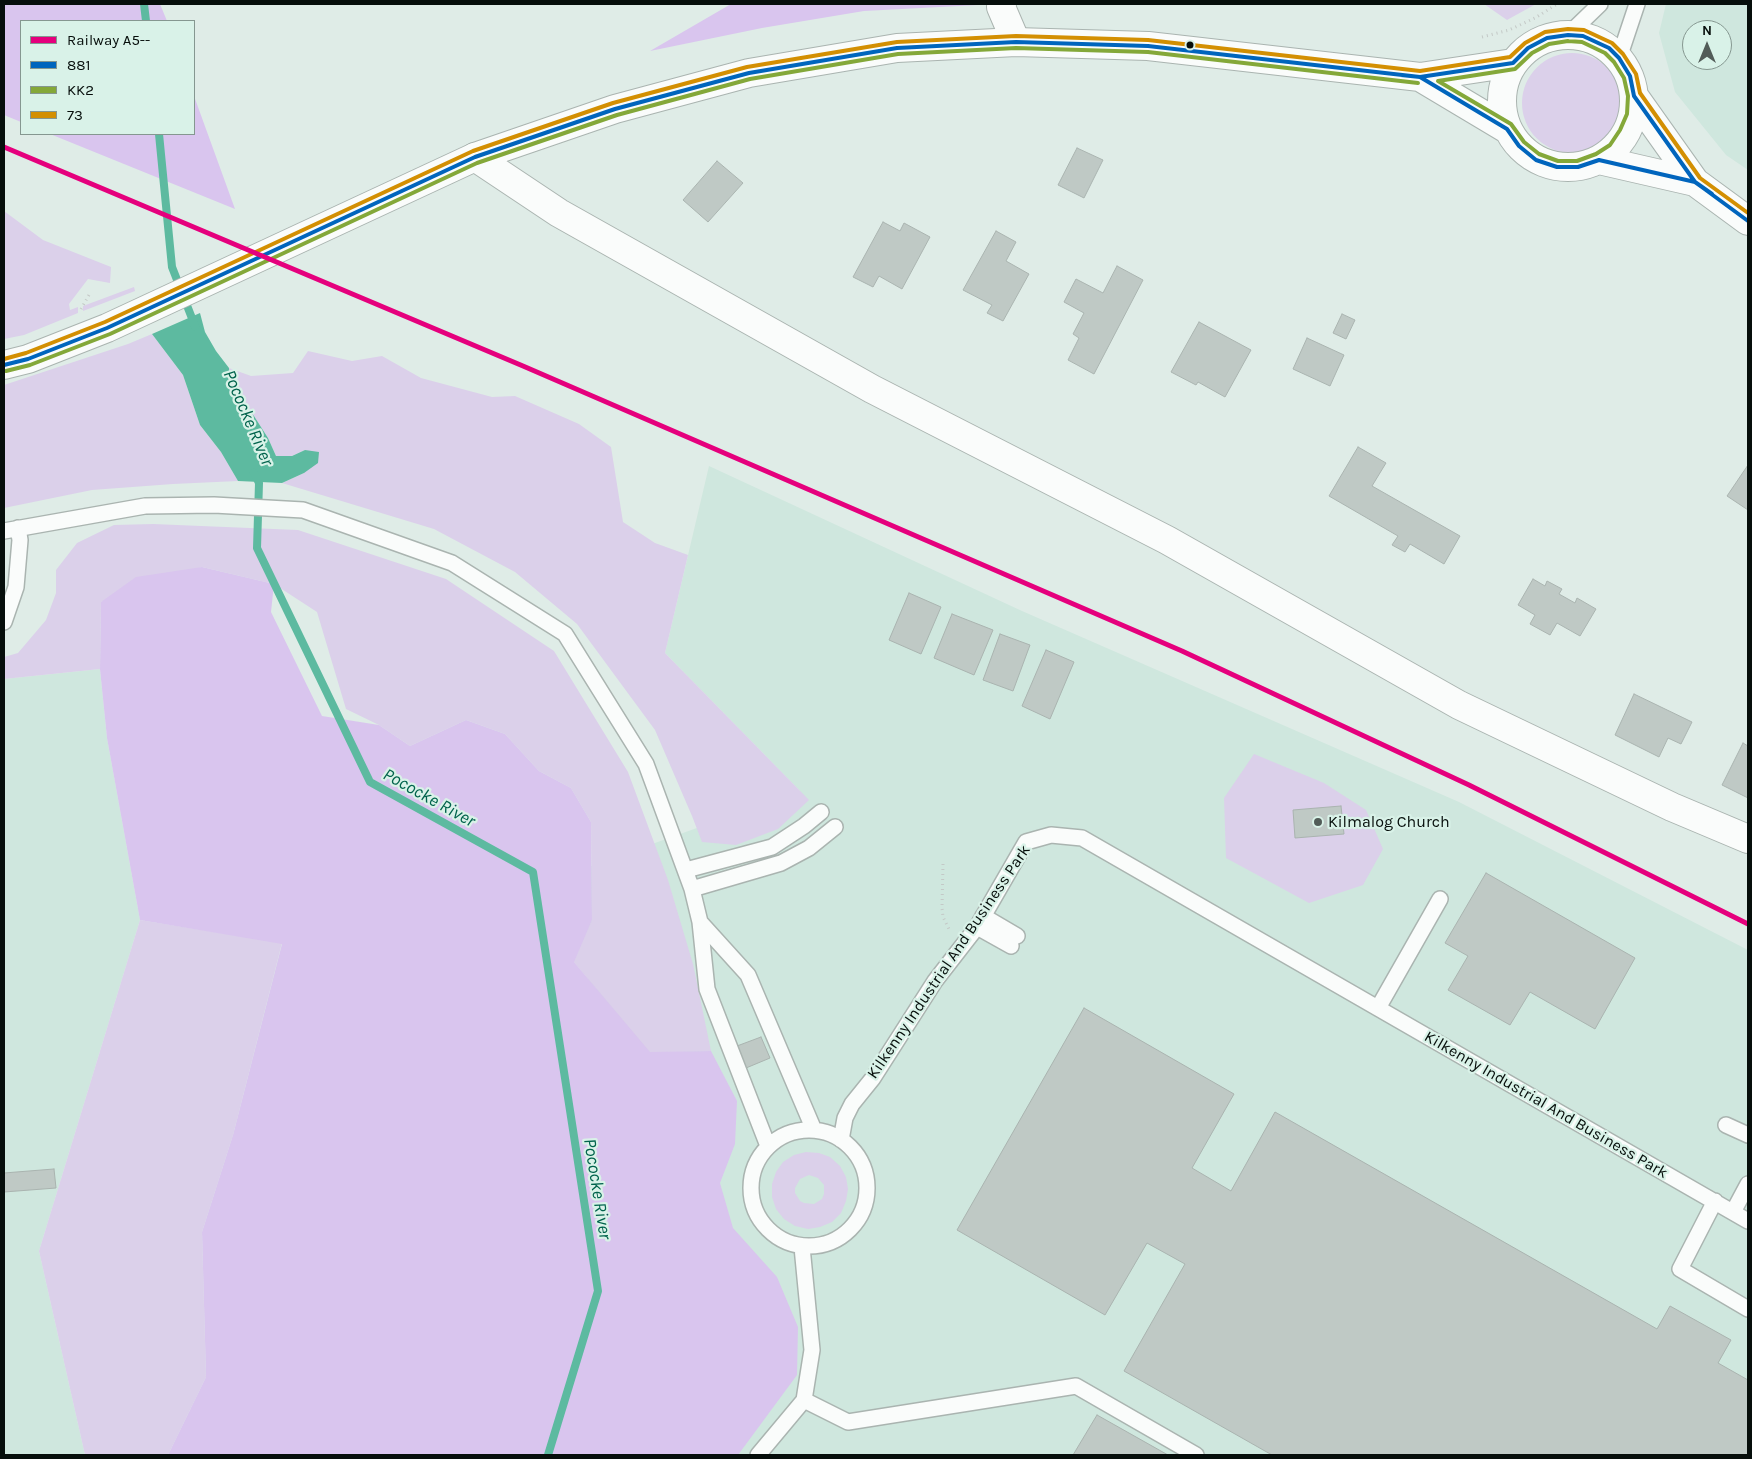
<!DOCTYPE html>
<html>
<head>
<meta charset="utf-8">
<style>
  body { margin:0 }
  #map { position:relative; width:1752px; height:1459px; overflow:hidden; background:#dfece7; font-family:Karla,sans-serif }
  canvas { display:block }
  .frame { position:absolute; inset:0; border:5px solid #060e0b; pointer-events:none }
  .legend { position:absolute; left:20px; top:20px; width:175px; height:115px; box-sizing:border-box; background:#d9f2e8; border:1px solid #859790; margin:0; padding:6px 9px; list-style:none; font-size:15px; color:#060e0b }
  .legend li { display:flex; align-items:center; gap:10px; height:25px }
  .legend b { width:25px; border:1px solid #859790 }
  .north { position:absolute; left:1682px; top:20px; width:50px; height:50px; box-sizing:border-box; background:#d9f2e8; border:1px solid #859790; border-radius:50%; rotate:0deg; font-size:14px; font-weight:700; line-height:20px; text-align:center; color:#060e0b }
  .north::after { content:''; display:block; margin:auto; width:18px; height:22px; background:#525c58; clip-path:polygon(50% 0,100% 100%,50% 72%,0 100%) }
</style>
</head>
<body>
<div id="map">
<canvas width="1752" height="1459"></canvas>
<div class="frame"></div>
<ul class="legend">
<li><b style="height:6px;background:#e5007d"></b>Railway A5--</li>
<li><b style="height:6px;background:#0065bd"></b>881</li>
<li><b style="height:6px;background:#84a839"></b>KK2</li>
<li><b style="height:6px;background:#d38f02"></b>73</li>
</ul>
<div class="north">N</div>
</div>
<script>
const context = document.querySelector('canvas').getContext('2d');
context.lineJoin = 'round';
function paint(path, color) {
  context.fillStyle = color;
  context.fill(path, 'evenodd');
}
function shape(rows) {
  const path = new Path2D();
  for (const r of rows) {
    if (r.length === 3) {
      path.moveTo(r[0] + r[2], r[1]);
      path.arc(r[0], r[1], r[2], 0, 2 * Math.PI);
      continue;
    }
    path.moveTo(r[0], r[1]);
    for (let i = 2; i < r.length; i += 2) path.lineTo(r[i], r[i + 1]);
  }
  return path;
}
function trace(path, color, width, dash) {
  context.strokeStyle = color;
  context.lineWidth = width;
  context.lineCap = dash ? 'butt' : 'round';
  context.setLineDash(dash || []);
  context.stroke(path);
}
function label(font, color, halo, rows, align = 'center') {
  context.font = font + ' Karla,sans-serif';
  context.lineWidth = 4.5;
  context.setLineDash([]);
  context.textBaseline = 'middle';
  context.strokeStyle = halo;
  context.fillStyle = color;
  for (const [text, x, y, turn = 0] of rows) {
    context.save();
    context.translate(x, y);
    context.rotate((+turn || 0) * Math.PI / 180);
    context.textAlign = isNaN(turn) ? turn : align;
    if (halo) context.strokeText(text, 0, 0);
    context.fillText(text, 0, 0);
    context.restore();
  }
}
const built = shape([
  [1666,4,1748,4,1748,170,1726,155,1675,92,1659,33],
  [1692,30,1722,30,1722,60,1692,60],
  [709,466,1022,611,1459,802,1748,950,1748,1455,700,1455,563,876,800,791,665,653],
  [100,669,107,738,140,920,39,1251,85,1455,4,1455,4,679]
]);
const green = shape([
  [1484,4,1536,4,1507,20],
  [1572,103,50],
  [4,211,43,240,111,267,110,283,88,279,69,304,70,310,78,307,78,313,24,335,4,339],
  [134,287,135,291,83,311,83,306],
  [152,334,183,375,200,425,221,452,238,481,173,484,92,490,4,508,4,385,128,344],
  [308,351,352,361,382,356,421,378,492,397,515,396,579,424,611,447,623,522,655,543,688,555,665,653,809,800,778,829,736,845,702,842,692,816,655,730,577,624,515,572,434,529,282,483,304,473,305,450,292,456,276,456,268,438,254,416,230,390,229,368,251,376,293,373],
  [153,524,298,530,446,579,554,651,628,772,668,880,693,964,711,1051,650,1053,573,961,592,920,591,822,571,788,539,771,505,734,466,720,410,746,379,725,346,709,317,612,274,584,202,567,101,602,100,669,4,679,4,657,18,653,46,620,56,593,56,570,77,543,114,525],
  [1254,754,1324,783,1366,810,1383,849,1363,885,1309,903,1226,858,1224,798],
  [140,920,282,943,233,1135,202,1232,206,1377,168,1455,85,1455,39,1251],
  [806,1152,819,1153,830,1157,840,1166,846,1177,848,1189,846,1201,841,1213,832,1222,820,1227,808,1229,795,1226,784,1219,776,1209,772,1197,772,1184,776,1172,783,1162,794,1155],
  [809,1175,818,1178,824,1185,824,1194,822,1199,814,1204,804,1203,800,1201,795,1193,795,1188,800,1179]
]);
const forest = shape([
  [4,4,160,4,167,21,21,21,21,122,4,115],
  [731,4,997,4,864,11,762,28,650,51],
  [194,96,235,209,50,134,194,134],
  [202,567,274,584,271,612,322,716,379,725,410,746,466,720,505,734,539,771,571,788,591,822,592,920,574,962,650,1052,711,1051,737,1101,735,1144,720,1183,733,1228,777,1277,798,1327,797,1375,738,1455,168,1455,206,1377,202,1232,233,1135,282,944,140,920,107,738,100,669,101,602,136,577]
]);
const water = shape([
  [200,313,205,332,216,351,229,368,230,390,254,416,268,438,276,456,292,456,305,450,319,452,318,463,304,473,282,483,238,481,221,452,200,425,183,375,152,334]
]);
const stream = shape([
  [144,4,146,21],
  [159,134,172,267,195,326],
  [254,473,259,483,257,548,370,782,533,872,598,1291,548,1455]
]);
const building = shape([
  [1077,148,1103,160,1084,198,1058,185,1077,148],
  [717,161,743,183,708,222,683,200,717,161],
  [883,222,900,231,904,223,930,237,902,289,879,276,873,287,853,277,883,222],
  [996,231,1016,242,1006,261,1029,274,1003,321,987,313,992,305,963,290,996,231],
  [1117,266,1143,280,1094,374,1068,360,1079,338,1073,334,1084,313,1064,302,1076,279,1103,293,1117,266],
  [1342,314,1355,320,1346,339,1333,333,1342,314],
  [1199,322,1251,350,1225,397,1198,382,1196,385,1171,372,1199,322],
  [1307,338,1344,355,1330,386,1293,369,1307,338],
  [1358,447,1386,463,1372,486,1460,536,1444,564,1410,544,1405,552,1392,545,1398,536,1329,496,1358,447],
  [1748,465,1748,510,1727,496,1748,465],
  [1533,579,1545,586,1547,581,1562,589,1559,594,1575,603,1577,598,1596,609,1580,636,1557,623,1550,635,1530,624,1535,615,1518,605,1533,579],
  [909,593,941,607,921,654,889,640,909,593],
  [952,614,993,630,974,675,934,658,952,614],
  [1000,634,1030,645,1013,691,983,680,1000,634],
  [1046,650,1074,662,1050,719,1022,706,1046,650],
  [1634,694,1692,722,1681,744,1668,738,1659,757,1615,735,1634,694],
  [1743,743,1748,746,1748,798,1722,785,1743,743],
  [1341,806,1344,834,1295,838,1293,810,1341,806],
  [1486,873,1635,958,1595,1029,1530,992,1510,1025,1448,990,1468,956,1445,943,1486,873],
  [1084,1008,1234,1094,1192,1168,1231,1191,1275,1112,1657,1329,1670,1306,1731,1340,1718,1363,1748,1380,1748,1455,1272,1455,1124,1371,1185,1264,1147,1243,1105,1315,957,1230,1084,1008],
  [761,1037,770,1058,746,1068,737,1046,761,1037],
  [54,1169,56,1188,4,1192,4,1173,54,1169],
  [1097,1415,1168,1455,1073,1455,1097,1415]
]);
const path = shape([
  [1482,37,1509,30,1535,18,1557,4],
  [81,309,89,295],
  [943,864,942,908,943,917,950,931]
]);
const lane = shape([
  [1568,35,1600,4],
  [1619,58,1637,4],
  [4,531,145,506,214,505,303,510,452,563,565,634,646,764,692,889,700,922,707,989,768,1146],
  [4,622,16,587,20,540,18,528],
  [686,870,772,847,804,826,821,812],
  [692,889,781,863,809,848,835,827],
  [983,916,1017,936],
  [700,922,748,975,814,1130],
  [977,927,1011,946],
  [1378,1008,1440,899],
  [1726,1125,1748,1135],
  [809,1188,58],
  [841,1140,845,1118,852,1104,873,1078,935,981,977,927,1026,842,1051,835,1082,838,1748,1221],
  [1715,1201,1680,1269,1748,1309],
  [1733,1212,1748,1184],
  [804,1400,848,1422,1076,1386,1196,1455],
  [758,1455,804,1400,812,1350,802,1247]
]);
const street = shape([
  [1002,4,1001,7,1016,42],
  [475,157,559,213,872,389,1167,540,1459,705,1672,807,1748,839]
]);
const secondary = shape([
  [1568,101,66],
  [1420,77,1507,129],
  [1634,96,1695,182,1748,221],
  [1599,160,1695,182],
  [4,365,28,359,107,328,475,157,615,109,749,73,897,48,1016,42,1148,46,1420,77,1513,63]
]);
const bus1 = shape([
  [1401,75,1420,77,1507,129,1519,146,1536,160,1557,167,1578,167,1599,160,1695,182,1712,194],
  [4,365,28,359,107,328,475,157,615,109,749,73,897,48,1016,42,1148,46,1420,77,1513,63,1528,48,1547,38,1568,35,1583,36,1609,48,1619,58,1630,76,1634,96,1695,182,1748,221]
]);
const bus2 = shape([
  [1568,41,1582,42,1605,53,1614,62,1624,78,1628,96,1627,114,1620,130,1610,145,1596,154,1577,161,1558,161,1539,154,1524,142,1511,124,1438,81,1515,69,1532,53,1549,44,1568,41],
  [6,371,30,365,110,334,477,163,617,115,750,79,898,54,1016,48,1148,52,1418,83]
]);
const bus3 = shape([
  [4,359,26,353,105,322,473,151,613,103,747,67,897,42,1016,36,1148,40,1420,71,1510,57,1525,43,1545,32,1568,29,1584,30,1612,43,1623,54,1636,74,1640,93,1700,178,1748,213]
]);
const rail1 = shape([
  [4,147,523,366,1182,651,1469,785,1748,924]
]);
const markers = [
  [1190,45,4.5,"#060e0b"],
  [1318,822,5,"#525c58"]
];
const poiNames = [
  ["Kilmalog Church",1328,822]
];
const streetNames = [
  ["Kilkenny Industrial And Business Park",949,962,-56],
  ["Kilkenny Industrial And Business Park",1546,1105,30]
];
const waterNames = [
  ["Pococke River",248,418,67],
  ["Pococke River",429,798,29],
  ["Pococke River",597,1189,81]
];
paint(built, '#cfe7de');
paint(green, '#dbd0ea');
paint(forest, '#d9c5ee');
paint(water, '#5dbaa0');
trace(stream, '#5dbaa0', 8);
paint(building, '#bfc9c5');
trace(building, '#aab4b0', 1);
trace(lane, '#aab4b0', 18);
trace(street, '#aab4b0', 30);
trace(secondary, '#aab4b0', 30);
trace(path, '#c4c9c7', 3, [1, 4]);
trace(lane, '#fafcfb', 15);
trace(street, '#fafcfb', 28);
trace(secondary, '#fafcfb', 28);
trace(bus1, '#0065bd', 4);
trace(bus2, '#84a839', 4);
trace(bus3, '#d38f02', 4);
trace(rail1, '#e5007d', 5);
for (const [x, y, r, color] of markers) {
  const dot = new Path2D();
  dot.arc(x, y, r, 0, 2 * Math.PI);
  context.fillStyle = color;
  context.fill(dot);
  trace(dot, '#d9f2e8', 2);
}
label('16px', '#060e0b', '#d9f2e8', poiNames, 'left');
label('16px', '#060e0b', '#d9f2e8', streetNames);
label('italic 18px', '#00634c', '#d9f2e8', waterNames);
</script>
</body>
</html>
